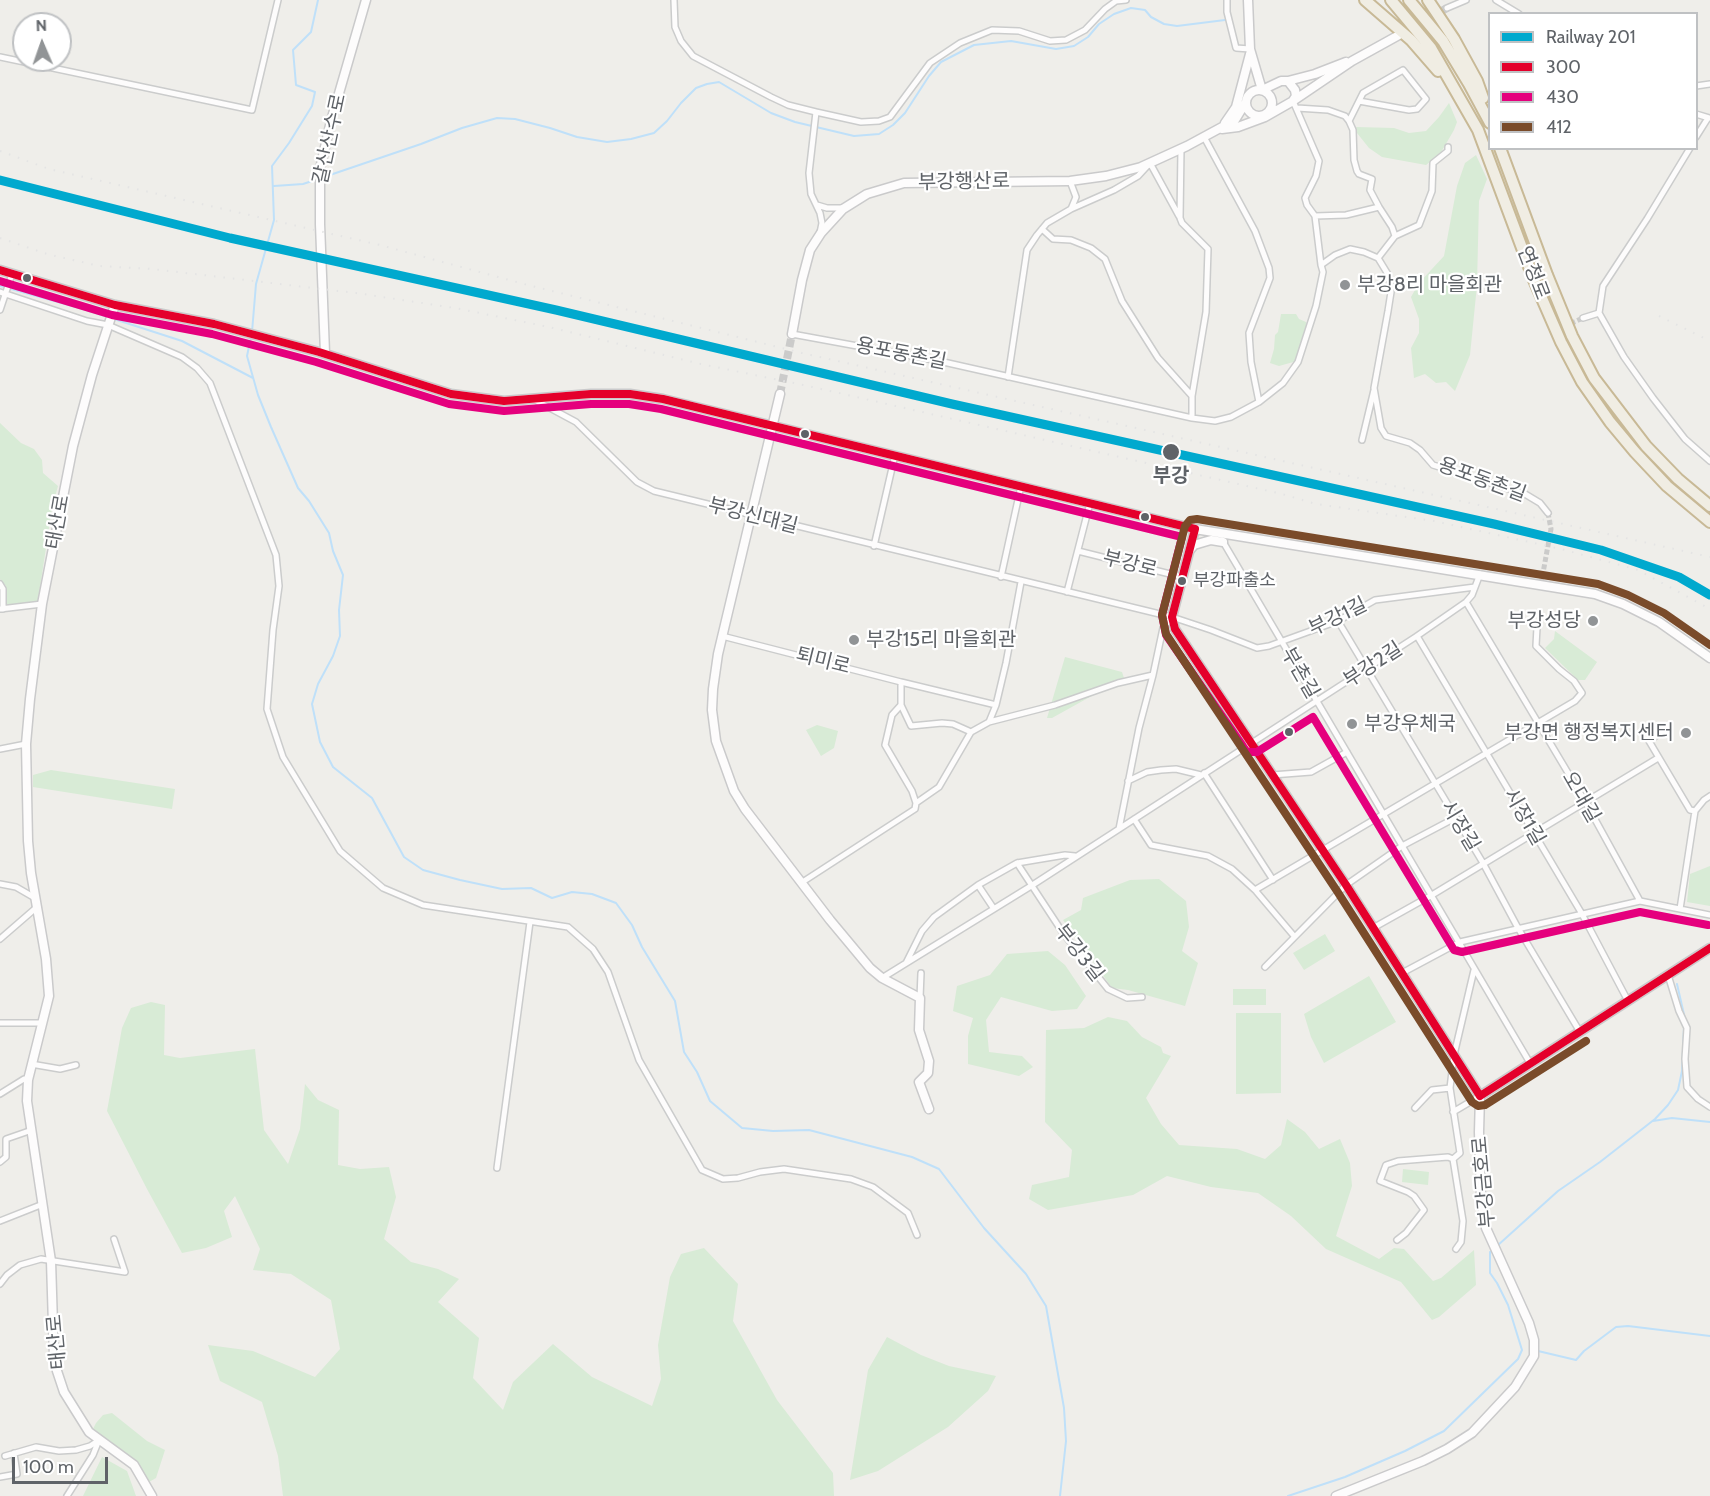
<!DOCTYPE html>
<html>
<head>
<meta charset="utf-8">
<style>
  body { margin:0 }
  #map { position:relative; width:1710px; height:1496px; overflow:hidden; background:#efeeea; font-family:Cabin,sans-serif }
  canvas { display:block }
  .legend { position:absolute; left:1488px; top:12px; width:210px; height:138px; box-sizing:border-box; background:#fff; border:2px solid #bfc1c3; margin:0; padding:8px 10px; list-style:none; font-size:18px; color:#5f6368 }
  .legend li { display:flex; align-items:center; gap:12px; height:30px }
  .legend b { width:30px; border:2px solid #bfc1c3 }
  .north { position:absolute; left:12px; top:12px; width:60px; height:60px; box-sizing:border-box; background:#fff; border:2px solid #bfc1c3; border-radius:50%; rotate:358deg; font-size:16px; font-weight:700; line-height:24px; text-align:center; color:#5f6368 }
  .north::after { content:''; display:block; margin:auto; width:21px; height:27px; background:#919496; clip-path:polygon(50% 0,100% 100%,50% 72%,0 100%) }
  .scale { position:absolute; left:12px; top:1457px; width:96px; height:27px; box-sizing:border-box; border:3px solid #5f6368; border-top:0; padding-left:8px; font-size:18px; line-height:21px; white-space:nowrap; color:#5f6368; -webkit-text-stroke:4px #fff; paint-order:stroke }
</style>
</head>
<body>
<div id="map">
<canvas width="1710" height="1496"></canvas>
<ul class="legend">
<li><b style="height:8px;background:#00a9ce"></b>Railway 201</li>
<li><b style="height:8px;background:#e4002b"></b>300</li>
<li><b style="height:8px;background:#e5007d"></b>430</li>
<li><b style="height:8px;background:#7a4b2a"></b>412</li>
</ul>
<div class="north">N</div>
<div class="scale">100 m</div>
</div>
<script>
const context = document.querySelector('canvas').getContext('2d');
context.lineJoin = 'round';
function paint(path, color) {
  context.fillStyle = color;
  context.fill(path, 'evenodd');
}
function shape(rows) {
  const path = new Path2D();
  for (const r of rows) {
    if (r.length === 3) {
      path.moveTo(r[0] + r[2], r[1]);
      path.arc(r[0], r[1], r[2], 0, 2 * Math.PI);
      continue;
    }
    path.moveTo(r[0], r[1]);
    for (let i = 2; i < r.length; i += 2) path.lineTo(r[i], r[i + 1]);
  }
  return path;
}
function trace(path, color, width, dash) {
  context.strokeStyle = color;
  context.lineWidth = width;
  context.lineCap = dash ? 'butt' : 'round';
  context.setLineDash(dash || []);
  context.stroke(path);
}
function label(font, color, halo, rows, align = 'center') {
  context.font = font + ' Cabin,"Noto Sans KR",sans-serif';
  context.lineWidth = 4.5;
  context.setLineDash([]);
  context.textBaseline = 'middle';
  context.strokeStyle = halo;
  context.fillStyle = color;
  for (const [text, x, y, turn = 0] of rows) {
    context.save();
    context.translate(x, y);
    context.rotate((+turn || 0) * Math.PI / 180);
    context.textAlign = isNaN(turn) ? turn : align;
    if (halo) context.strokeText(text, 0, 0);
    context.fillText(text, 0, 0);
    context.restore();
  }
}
const green = shape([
  [1449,103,1457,122,1454,130,1440,154,1426,165,1382,157,1369,148,1357,133,1356,127,1394,128,1409,133,1426,131,1439,117],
  [1476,155,1487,179,1479,201,1477,285,1470,355,1455,391,1446,382,1436,383,1425,374,1414,378,1411,348,1419,333,1419,319,1411,297,1419,283,1444,256,1457,186,1465,163],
  [1281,314,1296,314,1299,319,1306,322,1307,328,1297,361,1279,366,1270,363,1274,349,1275,335,1278,332],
  [0,423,21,443,34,449,42,460,43,473,58,486,52,508,38,601,5,607,6,586,0,579],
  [1555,631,1597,662,1585,680,1578,680,1545,648,1554,639],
  [1065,657,1122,672,1124,678,1052,718,1047,718],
  [817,725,838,731,834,748,821,756,806,730],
  [51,770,175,789,172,809,33,787,33,775],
  [1710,866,1710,906,1687,902,1690,874],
  [1159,879,1186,901,1189,927,1182,951,1198,963,1185,1006,1128,990,1112,988,1063,920,1081,910,1083,898,1130,880],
  [1325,934,1335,951,1304,970,1293,953],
  [1048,951,1065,965,1086,996,1077,1009,1052,1011,1001,997,986,1020,989,1052,1022,1056,1033,1067,1019,1076,968,1064,968,1036,973,1018,953,1011,957,986,990,975,1007,954],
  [1369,976,1396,1022,1324,1063,1311,1037,1304,1014],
  [1233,989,1266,989,1266,1005,1233,1005],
  [151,1002,165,1005,164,1055,180,1058,255,1049,264,1130,288,1164,300,1129,305,1084,318,1100,339,1110,338,1165,360,1169,389,1167,396,1197,384,1239,411,1262,438,1269,459,1279,438,1302,479,1338,473,1378,503,1410,513,1382,553,1344,592,1377,652,1406,661,1379,658,1345,670,1277,681,1254,704,1248,738,1284,733,1321,777,1400,833,1473,834,1496,283,1496,278,1456,262,1402,220,1381,208,1345,253,1351,315,1377,340,1349,331,1300,291,1274,253,1270,260,1249,235,1196,224,1211,232,1237,206,1248,182,1253,147,1189,107,1111,122,1028,131,1008],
  [1236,1013,1281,1013,1281,1093,1236,1094],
  [1108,1017,1127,1021,1142,1037,1161,1047,1163,1053,1171,1056,1146,1098,1161,1124,1179,1145,1237,1149,1265,1159,1281,1145,1287,1119,1305,1132,1319,1149,1340,1139,1350,1163,1352,1186,1336,1236,1379,1259,1394,1248,1404,1249,1433,1281,1441,1278,1474,1250,1476,1285,1439,1317,1432,1320,1401,1282,1326,1249,1291,1216,1258,1193,1211,1187,1167,1176,1133,1195,1048,1210,1029,1199,1032,1185,1069,1177,1072,1150,1045,1122,1046,1030,1084,1028],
  [1403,1169,1429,1172,1428,1185,1402,1182],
  [887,1337,921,1355,949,1366,996,1376,988,1391,948,1427,878,1471,850,1480,868,1370],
  [112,1413,147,1441,165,1450,156,1478,149,1482,140,1466,92,1431,96,1423,103,1415],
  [102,1457,127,1471,136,1496,83,1496]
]);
const stream = shape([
  [324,177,421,144,462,128,497,118,515,119,550,128,577,137,607,142,631,139,654,133,667,121,681,103,696,88,707,84,719,82,771,113,795,122,854,136,879,134,893,125,905,113,929,76,941,62,974,45,1011,41,1056,49,1074,46,1088,37,1099,24,1114,14,1131,8,1145,10,1151,17,1164,24,1177,26,1225,20],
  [274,186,303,184,318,179],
  [0,286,83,309,182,341,253,378],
  [252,332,256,284,274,220,272,166,289,143,312,106,315,92,296,85,293,50,311,32,318,0],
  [251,337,247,356,258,395,271,427,298,488,309,501,329,533,333,551,343,575,339,610,340,636,333,656,318,684,312,704,320,742,333,767,372,798,404,857,423,870,460,880,502,889,531,888,552,898,572,892,592,894,616,903,632,925,642,947,675,1001,684,1052,697,1072,710,1101,742,1128,773,1131,809,1130,912,1157,939,1169,984,1228,1026,1274,1046,1306,1064,1408,1066,1441,1060,1496],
  [1677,984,1685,1019],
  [1653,1121,1672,1118,1710,1122],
  [1497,1246,1558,1191,1600,1162,1655,1119,1668,1105,1678,1090,1682,1071,1684,1027],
  [1538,1351,1576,1360,1584,1351,1616,1327,1628,1326,1710,1336],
  [1288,1496,1345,1477,1405,1451,1444,1431,1518,1359,1522,1350,1508,1305,1497,1283,1490,1273,1490,1252,1493,1250]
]);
const streetTunnel = shape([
  [1550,333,1583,318],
  [1541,584,1551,529,1548,513]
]);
const secondaryTunnel = shape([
  [1410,29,1447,8],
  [780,394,792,334]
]);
const street = shape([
  [674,0,675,27,681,41,693,56,771,97,788,105,816,112,809,173,811,194,820,213,822,223,820,233],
  [1227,0,1227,12,1236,48,1250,49],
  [1496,0,1519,14],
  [1447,8,1466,0],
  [0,57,252,110,278,0],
  [1696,86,1710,84],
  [1293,101,1319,161,1316,176,1305,198,1307,205,1315,216,1321,265],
  [1297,108,1328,110,1345,116,1349,121,1353,130,1354,160,1357,171,1359,174,1372,179,1370,190,1379,207],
  [816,112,861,122,879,121,890,117,930,63,960,43,992,30,1019,31,1050,41,1066,40,1085,30,1105,9,1116,1,1126,0],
  [1696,114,1709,118],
  [1349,121,1363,93,1403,70,1426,99,1417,109,1409,110,1359,101],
  [1696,137,1708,118],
  [1690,148,1647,219,1603,286,1599,313,1624,357,1653,398,1685,439,1710,461],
  [1181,149,1180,218,1182,223,1208,249,1206,312,1192,396],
  [817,205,827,208,845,208],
  [1071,209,1114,190,1138,176,1150,163,1179,216],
  [1315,216,1346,215,1379,207,1392,227,1395,236,1378,258],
  [1042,229,1053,239,1071,240,1091,248,1105,259,1122,301,1158,358,1192,396,1192,418],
  [1395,236,1419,225,1432,191,1433,163,1448,151,1448,147],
  [0,292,87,321,108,325,182,357,197,368,210,383,276,555,279,586,273,630,267,709,283,757,340,851,383,888,423,905,568,927,593,949,608,972,639,1060,702,1170,723,1179,738,1178,760,1172,784,1169,851,1179,873,1187,908,1213,917,1235],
  [0,310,12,274],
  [1583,318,1599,313],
  [792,334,939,361,1192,418,1215,421,1231,417,1259,402,1251,362,1249,333,1270,278,1269,268,1255,231,1204,137],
  [1008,377,1027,250,1037,235,1047,223,1071,209,1076,197,1070,181],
  [535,400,576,422,637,482,654,491,1172,617,1211,630,1257,648,1269,646,1338,621,1375,600,1475,587],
  [1259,402,1283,383,1298,362,1316,306,1323,272,1321,265,1335,255,1350,249,1364,252,1378,258,1389,276,1391,292,1388,311,1374,388,1381,428,1386,436,1410,443,1420,450,1433,465,1525,494,1540,503,1548,513],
  [1362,440,1374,390],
  [1222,540,1530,1063],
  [874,546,895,455],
  [1078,551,1182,577],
  [1001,577,1021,486],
  [1021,582,1006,663,996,705,989,722,1055,705,1118,683,1153,675,1163,628,1172,617],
  [0,584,3,589,3,609],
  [1067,592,1090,503],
  [1466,602,1586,803,1640,901],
  [0,609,42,604],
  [1338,621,1483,863,1518,928,1580,1032],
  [722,636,901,682,901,705,892,715,885,745,912,791,916,803],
  [1417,636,1582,914,1628,1001],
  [901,682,996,705],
  [901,705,911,726,942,723,953,724,971,732],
  [1661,732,1649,741,1690,810,1695,811],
  [0,749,26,744],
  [1204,773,1273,880],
  [1272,775,1311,772,1347,752],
  [1128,781,1147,772,1161,770,1176,769,1201,775],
  [1134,819,1151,845,1208,856,1232,869,1255,890,1294,936],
  [1119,829,1139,728,1153,675],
  [1017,863,1063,933,1108,989,1127,998,1142,997],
  [801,883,915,809,916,803,939,787,971,732,989,722],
  [0,884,16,887,35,898],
  [978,885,994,909],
  [1255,890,1575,701,1582,693,1574,681,1559,669,1536,646,1537,627],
  [1680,909,1695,811,1704,800,1710,796],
  [1373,928,1432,895,1658,758],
  [0,939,37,907],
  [906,963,922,931,934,917,978,885,1017,863,1065,855,1075,856],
  [1265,967,1346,885,1402,846,1455,818],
  [1402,973,1460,942,1640,901,1710,915],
  [1668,975,1679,1011,1687,1028,1685,1059,1687,1087,1698,1099,1710,1107],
  [882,978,1031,886,1417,636,1466,602,1472,595,1480,574],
  [920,998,921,973],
  [0,1023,41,1023],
  [31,1064,60,1069,76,1065],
  [0,1094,24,1079,28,1080],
  [1415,1108,1432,1090,1450,1088],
  [1453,1112,1480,1096],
  [1453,1159,1460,1153,1450,1088,1454,1055,1474,970],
  [1453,1159,1463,1221,1461,1242,1456,1249],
  [0,1162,6,1157,6,1139,32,1130],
  [497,1168,530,922],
  [0,1221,43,1204],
  [1397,1240,1406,1233,1424,1210,1414,1196,1408,1192,1380,1181,1386,1165,1398,1161,1448,1157,1453,1159],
  [0,1284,7,1275,20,1265,41,1259,125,1272,114,1239],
  [5,1456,36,1447,59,1451,76,1450,90,1446,99,1440,93,1455,67,1496],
  [0,1477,17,1474,14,1453]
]);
const secondary = shape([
  [1248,0,1250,49,1262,90,1281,81,1288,81,1295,90,1296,96,1292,102],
  [1288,81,1315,74,1346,62],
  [1259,103,13],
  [1225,123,1236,107,1250,54],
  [1222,129,1238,127,1265,117,1293,101,1352,61,1399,35],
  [0,270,115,305,214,324,319,352,451,394,504,401,591,394,630,394,663,399,1195,529,1595,594,1623,604,1659,622,1710,658],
  [115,305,92,375,73,446,42,604,30,699,26,744,28,841,31,873,46,959,49,996,28,1080,27,1101,51,1261,54,1357,57,1371,64,1392,89,1432,134,1465,152,1496],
  [792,334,802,280,810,250,821,233,843,209,867,194,904,183,1070,181,1106,176,1141,167,1187,146,1235,120,1246,102],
  [325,353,320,224,320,169,331,121,366,0],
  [780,394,718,654,713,689,712,710,716,741,734,791,745,809,830,920,870,968,882,978,920,998,919,1030,929,1061,928,1073,919,1082,929,1109],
  [1195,529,1172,617,1175,629,1346,885,1480,1096],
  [1190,550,1194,545,1204,542,1211,540,1223,542],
  [1480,1096,1710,948],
  [1336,1496,1423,1461,1447,1449,1472,1433,1515,1387,1534,1356,1534,1340,1529,1323,1486,1228,1481,1198,1479,1132,1480,1096]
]);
const highway = shape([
  [1365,0,1411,40,1438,71],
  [1391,0,1431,48,1478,130,1534,280,1561,342,1582,382,1610,422,1635,452,1667,486,1710,522],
  [1409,0,1443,41,1469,84,1490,123],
  [1428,0,1454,39,1477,81,1483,98],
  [1500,148,1547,275,1572,336,1594,378,1646,446,1678,479,1710,506]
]);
const rail = shape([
  [0,151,49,169,380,245,524,284,802,353,1710,557],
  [0,238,47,254,99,266,152,269,356,293,455,308,549,327,701,364,808,386,1282,494,1316,504,1434,521,1561,549,1638,570,1710,609],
  [1659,316,1704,338]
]);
const bus1 = shape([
  [0,270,115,305,214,324,319,352,451,394,504,401,591,394,630,394,663,399,1195,529,1172,617,1175,629,1346,885,1480,1096,1710,948]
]);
const bus2 = shape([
  [0,281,112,315,212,334,316,362,449,404,504,411,591,404,629,404,661,409,1182,537,1162,615,1166,635,1247,752,1257,752,1313,717,1454,950,1462,952,1640,912,1708,925]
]);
const bus3 = shape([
  [1586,1041,1485,1105,1478,1106,1472,1102,1337,891,1166,634,1162,615,1185,526,1190,520,1197,519,1598,584,1628,595,1664,613,1710,645]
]);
const rail1 = shape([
  [0,180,230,238,556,310,952,404,1494,524,1601,550,1679,577,1710,595]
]);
const markers = [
  [27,278,5,"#5f6368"],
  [1345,285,6,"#919496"],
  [805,434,5,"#5f6368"],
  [1171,452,9,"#5f6368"],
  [1145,517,5,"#5f6368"],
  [1182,581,5,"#5f6368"],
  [1593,621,6,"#919496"],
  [854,640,6,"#919496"],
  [1352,724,6,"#919496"],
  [1289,732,5,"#5f6368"],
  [1686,733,6,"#919496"]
];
const busNames = [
  ["부강파출소",1193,581]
];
const streetNames = [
  ["갈산산수로",330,139,-78],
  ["부강행산로",964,182,-1],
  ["연청로",1533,273,69],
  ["용포동촌길",901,354,11],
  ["용포동촌길",1482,480,20],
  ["부강신대길",753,516,14],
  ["태산로",58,522,-80],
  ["부강로",1130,564,14],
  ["부강1길",1338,617,-26],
  ["퇴미로",823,661,14],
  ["부강2길",1373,665,-33],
  ["부촌길",1300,673,60],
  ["오대길",1581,797,60],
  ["시장1길",1524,817,60],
  ["시장길",1460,826,59],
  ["부강3길",1079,953,52],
  ["부강금호로",1484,1182,-95],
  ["태산로",57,1342,-95]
];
const poiNames = [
  ["부강8리 마을회관",1357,285],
  ["부강성당",1581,621,"right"],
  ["부강15리 마을회관",866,640],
  ["부강우체국",1364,724],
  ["부강면 행정복지센터",1674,733,"right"]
];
const stopNames = [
  ["부강",1171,476]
];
paint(green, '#d8ebd6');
trace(stream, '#bfe0f9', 2);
trace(streetTunnel, '#cbcbca', 5, [5, 2.5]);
trace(secondaryTunnel, '#cbcbca', 8, [8, 4]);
trace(street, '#cbcccc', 8);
trace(secondary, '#cacacb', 11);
trace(highway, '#c8b996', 14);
trace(street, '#fdfcfc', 5);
trace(secondary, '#fdfcfc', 8);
trace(highway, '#f0ede3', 10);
trace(rail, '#e4e4e4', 2, [1.5, 8]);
trace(bus1, '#e4002b', 8);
trace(bus2, '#e5007d', 8);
trace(bus3, '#7a4b2a', 8);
trace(rail1, '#00a9ce', 9);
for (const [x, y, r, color] of markers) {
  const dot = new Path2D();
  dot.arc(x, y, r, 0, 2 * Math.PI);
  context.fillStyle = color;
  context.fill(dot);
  trace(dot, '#fff', 2);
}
label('18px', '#5f6368', '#fff', busNames, 'left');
label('20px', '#5f6368', '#fff', streetNames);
label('20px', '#5f6368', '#fff', poiNames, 'left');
label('bold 20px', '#5f6368', '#fff', stopNames);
</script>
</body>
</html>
